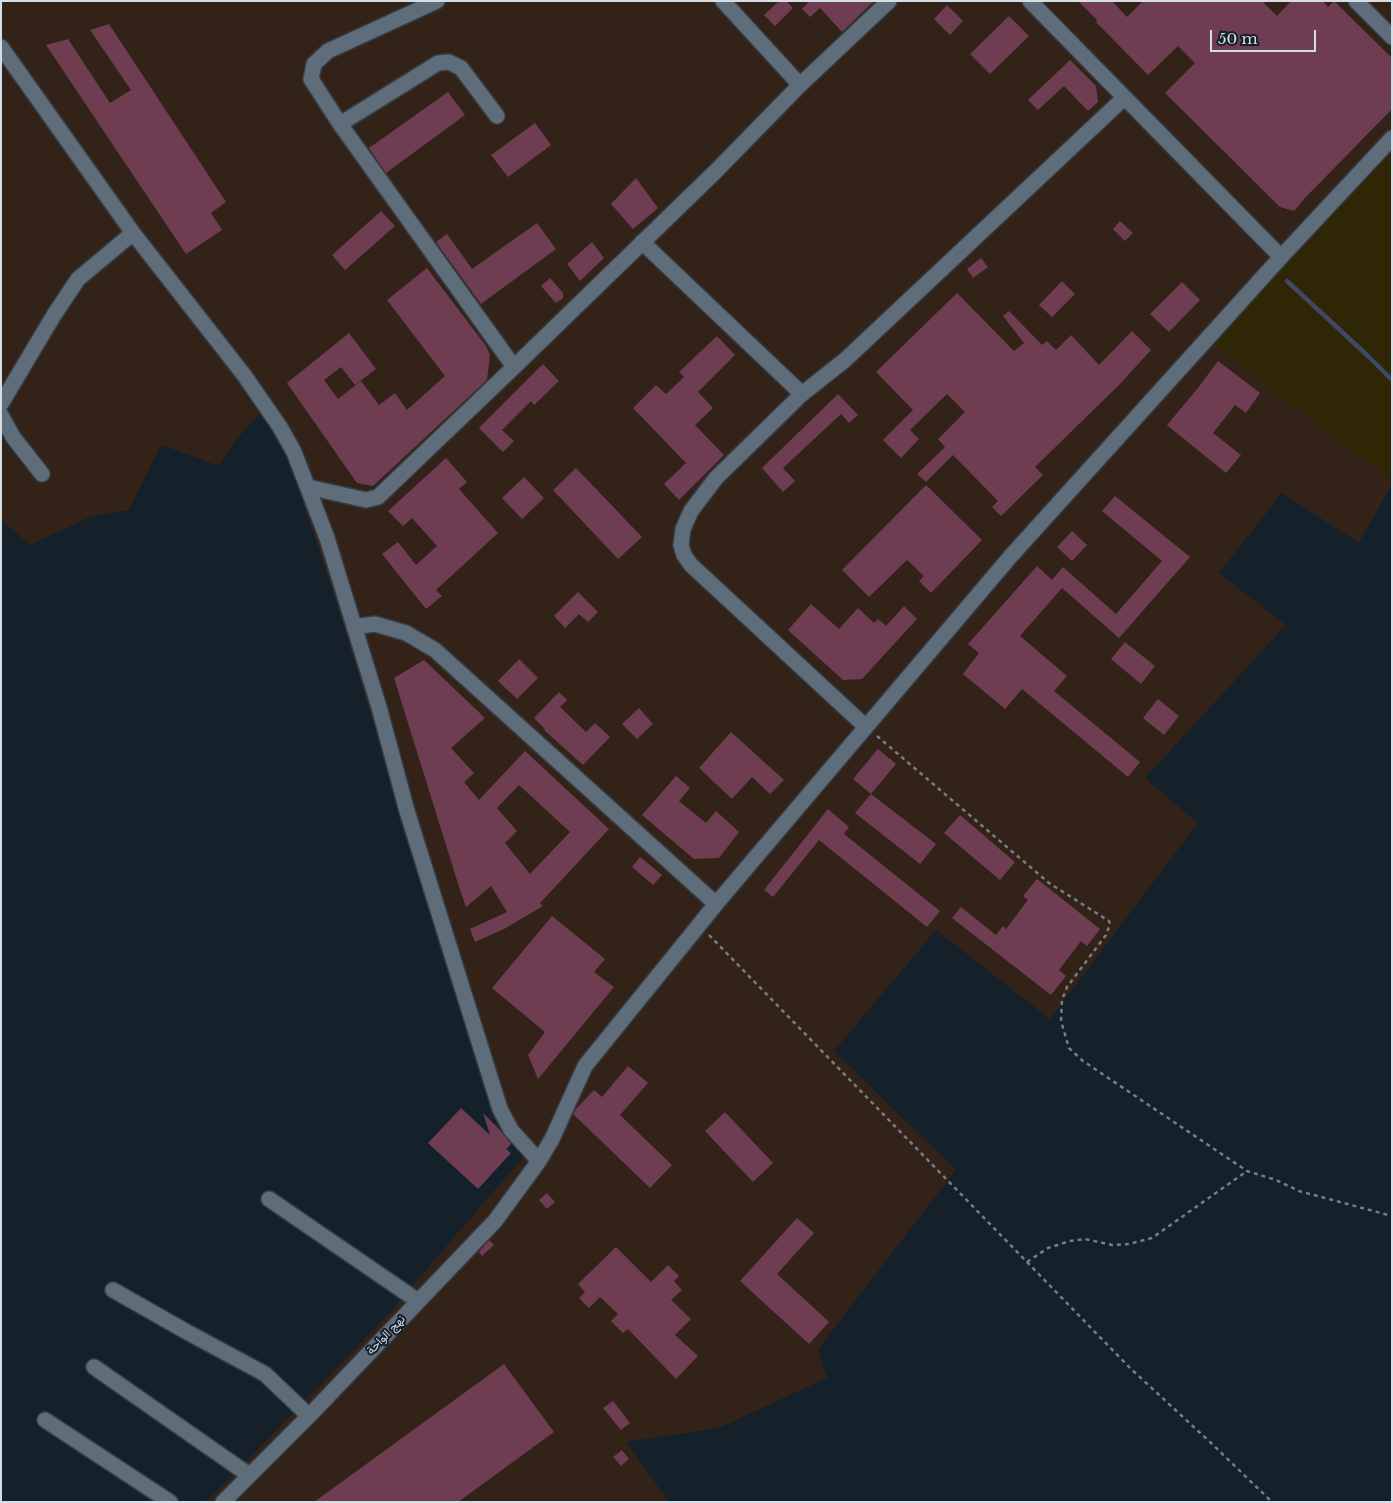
<!DOCTYPE html>
<html>
<head>
<meta charset="utf-8">
<style>
  body { margin:0 }
  #map { position:relative; width:1393px; height:1503px; overflow:hidden; background:#14212b; font-family:"Libre Baskerville",serif }
  canvas { display:block }
  .frame { position:absolute; inset:0; border:2px solid #d6dee5; pointer-events:none }
  .scale { position:absolute; left:1210px; top:30px; width:106px; height:22px; box-sizing:border-box; border:2px solid #d6dee5; border-top:0; padding-left:6px; font-size:15px; line-height:18px; white-space:nowrap; color:#d6dee5; -webkit-text-stroke:4px #14212b; paint-order:stroke }
</style>
</head>
<body>
<div id="map">
<canvas width="1393" height="1503"></canvas>
<div class="frame"></div>
<div class="scale">50 m</div>
</div>
<script>
const context = document.querySelector('canvas').getContext('2d');
context.lineJoin = 'round';
function paint(path, color) {
  context.fillStyle = color;
  context.fill(path, 'evenodd');
}
function shape(rows) {
  const path = new Path2D();
  for (const r of rows) {
    path.moveTo(r[0], r[1]);
    for (let i = 2; i < r.length; i += 2) path.lineTo(r[i], r[i + 1]);
  }
  return path;
}
function trace(path, color, width, dash) {
  context.strokeStyle = color;
  context.lineWidth = width;
  context.lineCap = dash ? 'butt' : 'round';
  context.setLineDash(dash || []);
  context.stroke(path);
}
function label(font, color, halo, rows, align = 'center') {
  context.font = font + ' "Libre Baskerville",Vazirmatn,serif';
  context.lineWidth = 4;
  context.setLineDash([]);
  context.textBaseline = 'middle';
  context.strokeStyle = halo;
  context.fillStyle = color;
  for (const [text, x, y, turn = 0] of rows) {
    context.save();
    context.translate(x, y);
    context.rotate((+turn || 0) * Math.PI / 180);
    context.textAlign = isNaN(turn) ? turn : align;
    if (halo) context.strokeText(text, 0, 0);
    context.fillText(text, 0, 0);
    context.restore();
  }
}
const industrial = shape([
  [1,1,1392,1,1392,484,1359,543,1282,493,1219,573,1286,625,1145,778,1198,823,1050,1019,936,930,834,1051,956,1170,818,1349,827,1378,719,1428,626,1442,669,1502,204,1502,219,1489,383,1320,529,1150,518,1140,399,805,334,595,290,464,262,411,237,439,219,466,161,445,129,510,90,517,30,545,1,520]
]);
const sand = shape([
  [1392,131,1392,480,1203,337]
]);
const stream = shape([
  [1287,281,1367,355,1392,380]
]);
const building = shape([
  [779,1,786,1,793,8,775,26,764,15],
  [810,1,874,1,842,32,820,8,810,17,802,9],
  [1078,1,1112,1,1127,17,1143,1,1262,1,1277,16,1291,1,1323,1,1328,7,1334,1,1392,58,1392,109,1305,198,1294,211,1280,207,1165,93,1195,63,1178,46,1148,75,1096,22,1097,20],
  [947,5,963,21,950,35,934,19],
  [1009,16,1029,36,990,74,970,54],
  [109,24,226,202,211,213,222,230,186,254,46,45,68,39,110,103,131,90,90,30],
  [1070,60,1096,86,1098,102,1088,111,1064,86,1038,110,1028,100],
  [448,92,465,115,386,173,369,148],
  [535,123,551,145,508,177,491,155],
  [636,178,658,208,633,229,611,204],
  [381,211,395,226,345,270,332,255],
  [1120,221,1133,233,1125,241,1113,229],
  [537,223,556,249,481,304,436,242,447,234,472,269],
  [592,242,604,258,580,281,567,264],
  [981,258,988,267,973,278,967,269],
  [427,268,486,346,490,355,487,380,373,486,357,483,287,383,349,333,376,369,355,385,341,367,324,380,338,399,361,381,379,405,395,393,407,410,445,376,387,300],
  [550,278,563,293,563,298,556,303,541,286],
  [1062,281,1075,294,1052,317,1039,305],
  [1182,282,1200,300,1169,332,1150,314],
  [957,293,1014,351,1024,343,1003,316,1009,311,1042,345,1047,341,1056,350,1071,335,1099,365,1132,331,1151,350,1119,385,1035,467,1043,475,1001,516,992,507,998,501,953,455,926,482,917,474,945,447,938,439,965,412,947,394,910,430,919,439,901,458,883,440,913,410,876,372],
  [717,336,735,355,698,392,713,408,695,425,724,455,679,500,664,484,686,463,633,408,656,385,666,394,684,377,679,372],
  [1218,361,1260,393,1246,413,1235,405,1213,433,1241,455,1226,473,1167,425,1198,388],
  [543,364,559,381,534,405,531,401,502,430,514,441,503,452,479,428],
  [838,394,858,415,849,423,841,414,783,468,795,481,783,492,762,468],
  [446,458,467,482,459,489,498,533,436,590,442,596,426,609,382,554,398,542,416,565,437,546,412,518,403,526,388,511],
  [576,468,642,537,618,559,553,490],
  [524,477,544,498,522,519,502,498],
  [926,485,982,540,931,593,919,581,924,576,907,560,869,597,842,570],
  [1115,496,1190,557,1119,638,1062,588,1020,636,1067,676,1054,691,1140,762,1128,777,1022,689,1005,709,963,674,979,653,968,644,1037,566,1052,580,1063,567,1116,614,1162,561,1102,511],
  [1072,531,1087,545,1072,561,1057,547],
  [578,592,598,612,588,622,579,614,565,628,554,616],
  [811,604,839,629,858,608,874,623,878,619,886,626,904,606,917,619,862,679,843,680,788,630],
  [1125,642,1155,666,1141,684,1111,659],
  [519,659,538,678,517,699,498,681],
  [424,660,485,718,451,748,474,773,464,782,479,800,525,751,609,829,540,903,543,906,504,929,475,942,470,929,507,912,491,886,466,907,459,887,394,678],
  [519,785,570,832,530,874,505,843,517,831,497,808],
  [559,692,567,700,560,707,586,732,595,723,610,737,583,765,544,730,545,729,534,718],
  [1158,699,1179,716,1164,735,1143,718],
  [639,708,653,724,637,739,622,724],
  [731,732,784,780,770,794,752,777,732,799,699,768],
  [878,749,896,764,871,794,853,779],
  [676,776,690,788,679,801,706,823,716,811,739,832,719,858,694,859,642,815],
  [871,794,936,844,920,864,855,813],
  [828,809,849,827,844,834,940,911,927,927,819,840,773,897,764,890],
  [960,815,1015,862,1000,880,944,833],
  [640,857,662,875,653,885,632,867],
  [1037,879,1100,929,1087,946,1081,941,1059,970,1066,976,1051,995,952,918,961,907,996,935,1003,926,1006,929,1028,900,1023,896],
  [552,916,605,959,594,972,614,987,538,1079,528,1055,545,1032,492,988],
  [628,1066,648,1083,620,1115,672,1165,650,1188,573,1114,576,1109,594,1090,602,1097],
  [461,1108,490,1135,483,1113,500,1130,511,1144,506,1149,511,1153,478,1189,428,1143],
  [725,1112,773,1163,753,1182,705,1131],
  [547,1193,555,1202,547,1209,539,1200],
  [797,1218,814,1233,777,1274,829,1322,809,1344,740,1281],
  [489,1240,494,1245,482,1256,479,1252],
  [616,1247,651,1282,668,1265,679,1276,674,1281,682,1290,671,1300,691,1319,675,1335,698,1356,676,1379,628,1329,623,1333,611,1321,618,1314,600,1297,589,1308,579,1298,585,1292,578,1284],
  [504,1364,554,1432,458,1502,314,1502],
  [613,1401,630,1423,621,1430,603,1408],
  [622,1450,629,1459,621,1466,613,1457]
]);
const path = shape([
  [877,736,1049,883,1109,921,1110,924,1106,935,1067,987,1062,1000,1061,1021,1069,1048,1083,1061,1247,1171,1276,1180,1299,1191,1392,1216],
  [709,935,1130,1368,1210,1442,1272,1502],
  [1027,1262,1048,1248,1070,1241,1085,1239,1112,1245,1129,1244,1152,1238,1247,1171]
]);
const minor = shape([
  [437,1,328,51,314,64,311,79,340,124,514,367],
  [723,1,800,85],
  [1030,1,1281,257],
  [1356,1,1392,37],
  [1,47,133,233,244,375,280,427,294,452,327,538,379,707,407,811,500,1109,511,1130,539,1161],
  [340,124,438,63,449,62,461,68,497,116],
  [642,242,802,394],
  [1,404,54,315,78,279,133,233],
  [1,415,13,437,42,474],
  [308,487,366,500,378,497,514,367,716,171,800,85,889,1],
  [354,627,375,624,406,633,435,650,716,904],
  [866,727,691,565,684,555,681,545,683,529,691,511,716,478,802,394,845,360,1124,98],
  [269,1199,418,1301],
  [113,1290,187,1332,265,1374,309,1416],
  [94,1367,249,1475],
  [45,1420,170,1502],
  [223,1502,309,1416,495,1221,539,1161,552,1139,585,1066,716,904,1010,557,1281,257,1392,138]
]);
const streetNames = [
  ["نهج الواحة",386,1335,-46]
];
paint(industrial, '#322218');
paint(sand, '#2e2605');
trace(stream, '#404864', 4.5);
paint(building, '#6f3d52');
trace(minor, '#353d45', 18);
trace(path, '#747f87', 2.5, [4, 4]);
trace(minor, '#5f6d7a', 15);
label('12px', '#d6dee5', '#14212b', streetNames);
</script>
</body>
</html>
